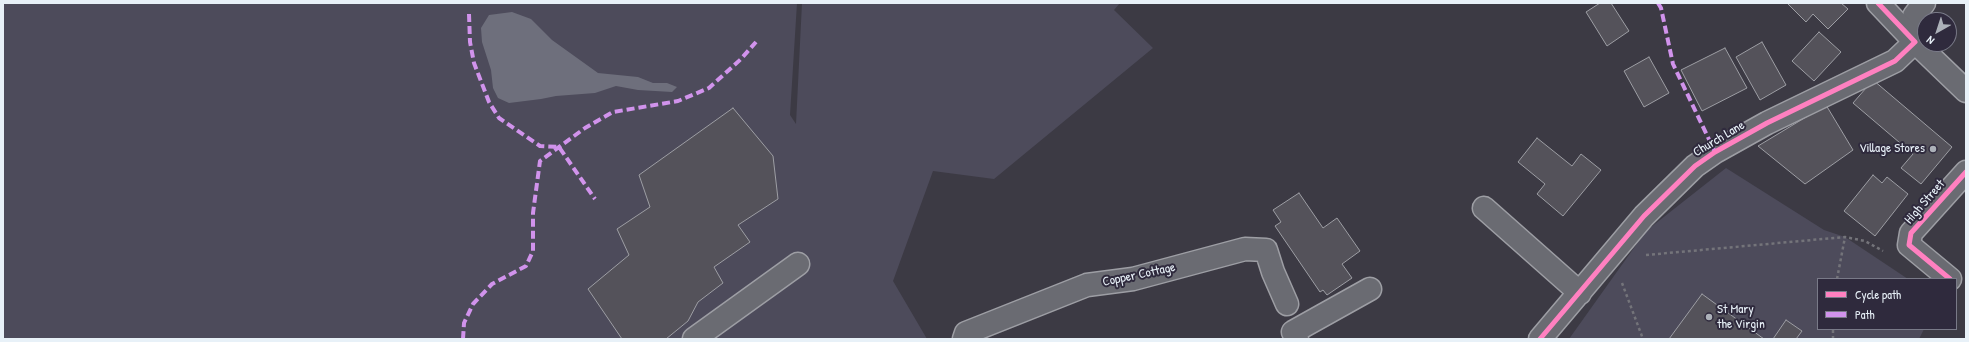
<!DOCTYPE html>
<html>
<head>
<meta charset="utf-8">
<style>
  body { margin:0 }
  #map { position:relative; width:1969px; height:342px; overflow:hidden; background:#3c3a44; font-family:"Patrick Hand",sans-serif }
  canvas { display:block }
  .frame { position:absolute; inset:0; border:4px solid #e8f1f8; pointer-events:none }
  .legend { position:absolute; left:1817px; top:278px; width:140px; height:52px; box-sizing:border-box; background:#2f2a3d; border:1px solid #797a88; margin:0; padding:5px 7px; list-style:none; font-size:12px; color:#e8f1f8 }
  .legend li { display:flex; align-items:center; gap:8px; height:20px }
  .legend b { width:20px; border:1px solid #797a88 }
  .north { position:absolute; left:1917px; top:12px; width:40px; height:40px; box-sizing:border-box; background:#2f2a3d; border:1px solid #797a88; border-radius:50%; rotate:219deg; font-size:11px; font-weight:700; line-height:16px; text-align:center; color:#e8f1f8 }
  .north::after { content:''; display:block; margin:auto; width:14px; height:18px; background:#acb1b9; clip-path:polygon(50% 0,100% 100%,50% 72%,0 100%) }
</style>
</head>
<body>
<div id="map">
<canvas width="1969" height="342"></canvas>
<div class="frame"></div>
<ul class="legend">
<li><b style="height:5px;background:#ff80c0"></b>Cycle path</li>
<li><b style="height:5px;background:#d193ec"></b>Path</li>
</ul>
<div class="north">N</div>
</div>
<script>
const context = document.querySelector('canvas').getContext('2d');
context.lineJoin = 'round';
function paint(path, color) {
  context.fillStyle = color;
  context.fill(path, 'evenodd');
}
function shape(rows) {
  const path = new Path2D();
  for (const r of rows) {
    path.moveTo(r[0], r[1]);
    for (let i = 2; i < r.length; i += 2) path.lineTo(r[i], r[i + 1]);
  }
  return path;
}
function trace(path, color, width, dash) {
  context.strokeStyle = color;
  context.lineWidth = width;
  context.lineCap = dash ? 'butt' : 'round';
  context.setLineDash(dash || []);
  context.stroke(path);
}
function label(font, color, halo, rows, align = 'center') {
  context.font = font + ' "Patrick Hand",sans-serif';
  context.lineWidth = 4;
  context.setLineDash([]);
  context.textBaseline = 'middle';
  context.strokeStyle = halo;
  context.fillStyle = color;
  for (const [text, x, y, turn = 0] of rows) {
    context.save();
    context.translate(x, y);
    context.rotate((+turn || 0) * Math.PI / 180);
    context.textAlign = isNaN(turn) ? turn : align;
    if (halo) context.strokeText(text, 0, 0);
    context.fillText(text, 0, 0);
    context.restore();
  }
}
const green = shape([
  [3,3,797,3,790,115,796,124,802,3,1120,3,1114,10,1153,48,994,179,933,171,893,281,927,339,3,339],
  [1726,168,1824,230,1845,237,1908,279,1818,279,1818,329,1924,329,1919,339,1569,339,1646,231]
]);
const water = shape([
  [512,12,531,19,552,40,598,73,638,77,653,83,667,83,677,87,672,92,638,90,616,86,595,93,556,96,541,99,509,103,498,98,493,88,491,70,482,42,481,28,489,15]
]);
const building = shape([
  [1600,3,1611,3,1629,31,1607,46,1586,12,1600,3],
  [1787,3,1841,3,1848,9,1828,29,1813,14,1806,22,1787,3],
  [1819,32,1841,52,1814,81,1792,61,1819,32],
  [1762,42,1786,85,1760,100,1736,57,1762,42],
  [1725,48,1747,88,1702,111,1681,70,1725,48],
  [1649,57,1669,93,1644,107,1624,71,1649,57],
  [1873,80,1952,147,1921,184,1901,168,1913,154,1853,103,1873,80],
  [1826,105,1853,150,1805,184,1758,146,1826,105],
  [733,108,773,156,778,199,738,225,750,242,714,267,723,283,698,302,688,321,666,339,622,339,588,289,629,255,617,229,650,207,639,175,733,108],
  [1537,138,1572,166,1581,154,1601,170,1563,216,1537,194,1545,184,1518,162,1537,138],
  [1873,175,1882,183,1887,177,1908,194,1875,236,1844,211,1873,175],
  [1299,193,1323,228,1337,218,1360,251,1342,264,1352,278,1327,295,1323,290,1320,292,1275,226,1281,222,1273,210,1299,193],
  [1702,294,1764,339,1669,339,1702,294],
  [1786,320,1802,331,1796,339,1773,339,1786,320]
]);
const path = shape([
  [1646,255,1845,237,1865,241,1883,251],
  [1837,279,1845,237],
  [1622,283,1643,339],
  [1833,339,1833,329]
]);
const minor = shape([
  [1484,208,1580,293],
  [1950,279,1909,245,1911,233,1966,172],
  [694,339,798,264],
  [964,339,966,333,1087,285,1133,279,1245,249,1266,250,1273,272,1287,304],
  [1297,339,1293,332,1370,289],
  [1540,339,1644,216,1695,166,1715,152,1767,123,1895,61,1915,42,1914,16,1924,3]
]);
const major = shape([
  [1878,3,1915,42,1966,91]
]);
const quiet = shape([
  [1658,3,1661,8,1673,64,1715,152],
  [469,14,470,42,474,63,489,102,499,118,540,146,559,147,595,199],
  [463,339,464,323,473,304,492,284,526,266,533,251,533,213,540,161,585,128,613,112,678,101,709,88,741,59,756,42]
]);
const cycleway = shape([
  [1878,3,1915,42],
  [1950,279,1909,245,1911,233,1966,172],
  [1540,339,1644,216,1695,166,1715,152,1767,123,1895,61,1915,42]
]);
const markers = [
  [1933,149,4,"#acb1b9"],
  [1709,317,4,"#acb1b9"]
];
const streetNames = [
  ["Church Lane",1719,139,-31],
  ["High Street",1925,202,-49],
  ["Copper Cottage",1139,275,-12]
];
const poiNames = [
  ["Village Stores",1925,149],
  ["St Mary",1717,310,"left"],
  ["the Virgin",1717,325,"left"]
];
paint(green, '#4d4b5b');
paint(water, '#6e6f7c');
paint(building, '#54525a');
trace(building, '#9d9ea4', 1);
trace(minor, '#9d9ea4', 25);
trace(major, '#9d9ea4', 25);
trace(path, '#74747a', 2.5, [3, 3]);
trace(minor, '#6a6b72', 22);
trace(major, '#6a6b72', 22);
trace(quiet, '#d193ec', 4, [8, 4]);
trace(cycleway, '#ff80c0', 5);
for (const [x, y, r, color] of markers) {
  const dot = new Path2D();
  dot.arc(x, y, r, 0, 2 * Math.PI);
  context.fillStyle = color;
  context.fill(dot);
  trace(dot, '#2f2a3d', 1.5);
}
label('13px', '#e8f1f8', '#2f2a3d', streetNames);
label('13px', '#e8f1f8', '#2f2a3d', poiNames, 'right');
</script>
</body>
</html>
